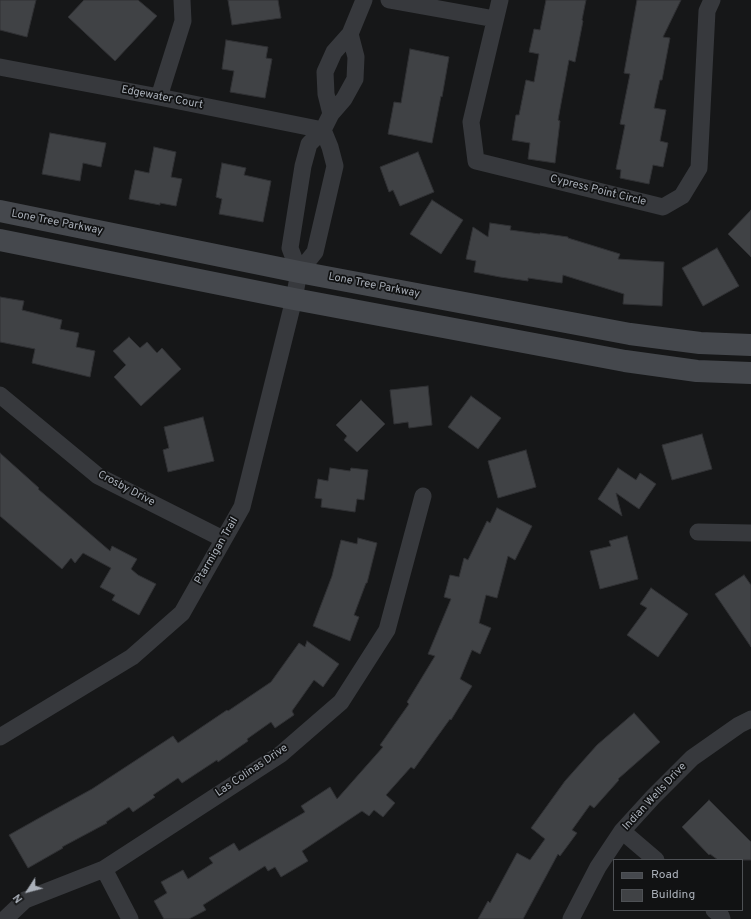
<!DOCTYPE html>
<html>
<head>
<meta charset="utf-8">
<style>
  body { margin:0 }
  #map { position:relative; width:751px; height:919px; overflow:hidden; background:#161718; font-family:Overpass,sans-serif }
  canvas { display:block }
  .legend { position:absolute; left:613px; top:859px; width:130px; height:52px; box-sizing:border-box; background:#111213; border:1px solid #4e5155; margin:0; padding:5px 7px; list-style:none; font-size:12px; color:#a9afb8 }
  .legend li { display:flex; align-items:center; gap:8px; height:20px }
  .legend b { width:20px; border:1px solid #4e5155 }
  .north { position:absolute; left:8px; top:871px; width:40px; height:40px; -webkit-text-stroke:3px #111213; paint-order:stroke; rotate:234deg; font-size:11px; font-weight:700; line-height:16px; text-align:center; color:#a9afb8 }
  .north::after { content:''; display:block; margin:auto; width:14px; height:18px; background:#a9afb8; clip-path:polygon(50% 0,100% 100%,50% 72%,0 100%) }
</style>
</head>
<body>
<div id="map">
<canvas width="751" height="919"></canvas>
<ul class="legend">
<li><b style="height:5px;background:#45484d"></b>Road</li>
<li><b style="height:11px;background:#404245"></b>Building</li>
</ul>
<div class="north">N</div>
</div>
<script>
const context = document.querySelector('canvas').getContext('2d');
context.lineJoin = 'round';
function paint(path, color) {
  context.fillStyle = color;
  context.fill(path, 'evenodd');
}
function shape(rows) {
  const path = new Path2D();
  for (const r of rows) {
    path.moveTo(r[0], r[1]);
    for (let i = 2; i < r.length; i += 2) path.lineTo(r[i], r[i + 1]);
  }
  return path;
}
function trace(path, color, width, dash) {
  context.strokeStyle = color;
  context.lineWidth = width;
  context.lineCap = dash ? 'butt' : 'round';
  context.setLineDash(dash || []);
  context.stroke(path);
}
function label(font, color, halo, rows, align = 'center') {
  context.font = font + ' Overpass,sans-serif';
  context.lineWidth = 3.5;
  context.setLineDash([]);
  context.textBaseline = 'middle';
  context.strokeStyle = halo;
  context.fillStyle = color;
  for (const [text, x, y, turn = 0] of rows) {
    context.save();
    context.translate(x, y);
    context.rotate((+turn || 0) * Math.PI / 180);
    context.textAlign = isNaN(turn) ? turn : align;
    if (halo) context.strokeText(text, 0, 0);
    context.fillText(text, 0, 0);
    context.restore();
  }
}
const building = shape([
  [0,0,36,0,27,37,0,30,0,0],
  [84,0,138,0,157,16,115,61,68,17,84,0],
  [228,0,278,0,281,18,232,25,228,0],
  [546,0,586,0,582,20,583,21,575,62,569,60,558,120,560,121,555,163,528,159,530,143,512,140,516,115,519,115,526,80,534,82,539,54,529,52,534,29,540,30,546,0],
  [637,0,681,0,663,37,670,38,662,80,660,80,654,108,666,110,660,141,668,143,663,167,653,165,649,184,620,178,621,170,616,169,625,125,620,124,630,74,624,73,637,0],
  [226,40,268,47,266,58,272,59,265,98,230,92,234,71,222,69,226,40],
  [410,49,449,57,442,97,441,96,432,143,388,134,394,102,401,103,410,49],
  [50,133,106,143,101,167,83,163,80,181,42,174,50,133],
  [154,147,176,152,171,177,182,179,176,206,160,203,160,205,129,199,135,170,149,173,154,147],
  [418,152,434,192,400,206,393,190,389,192,380,167,418,152],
  [222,163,246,168,244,175,271,181,263,222,219,214,222,199,216,197,222,163],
  [432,200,463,220,441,254,410,234,432,200],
  [751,210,751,257,728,234,751,210],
  [490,223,511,226,510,230,540,234,540,233,568,237,568,238,620,254,618,259,664,262,662,306,623,304,624,294,563,275,562,283,528,278,528,281,500,277,474,272,476,261,466,259,473,227,488,237,490,223],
  [717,248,739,286,703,306,682,268,717,248],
  [0,297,24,301,22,310,62,320,60,329,79,333,76,347,95,351,90,377,32,363,35,349,0,342,0,297],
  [129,337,140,348,147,342,157,353,162,348,181,369,141,406,114,377,126,365,113,351,129,337],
  [428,386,432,425,409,428,408,422,394,424,390,390,428,386],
  [471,396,501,418,478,449,448,427,471,396],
  [361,400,385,424,357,452,344,440,347,436,336,425,361,400],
  [203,417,214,461,168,472,163,450,169,448,164,427,203,417],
  [702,434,712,469,672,480,662,445,702,434],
  [526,450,536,487,498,498,488,461,526,450],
  [0,453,39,488,38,489,110,551,112,546,137,559,131,569,138,575,156,584,139,615,112,600,115,595,100,587,111,568,83,553,75,563,71,558,62,569,0,516,0,453],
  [330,468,350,471,351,468,368,470,364,500,357,499,355,512,321,507,322,499,315,498,318,479,328,481,330,468],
  [618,468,636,480,640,473,656,484,639,509,616,493,622,516,598,499,618,468],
  [497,508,532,526,515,560,508,556,497,598,486,595,479,623,491,628,480,654,472,650,460,679,472,686,451,720,450,719,414,769,411,767,386,795,395,803,383,817,374,810,369,816,362,811,302,851,308,861,281,877,275,867,268,871,265,866,203,905,206,910,189,919,164,919,154,901,167,893,161,882,183,870,188,879,213,863,209,858,234,843,239,851,305,812,301,806,330,787,337,799,383,747,380,745,409,704,407,702,435,656,428,654,451,599,444,597,450,575,459,577,464,558,468,560,487,521,490,523,497,508],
  [627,536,638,579,600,589,590,551,611,546,609,541,627,536],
  [358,538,377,543,367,583,366,583,354,615,359,617,350,641,313,626,332,576,341,540,357,544,358,538],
  [744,575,751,585,751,647,715,594,744,575],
  [651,588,688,614,658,657,627,635,647,608,640,604,651,588],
  [307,641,339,664,323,687,314,680,292,711,294,715,275,728,271,722,247,739,248,741,218,762,217,760,182,783,178,778,153,795,155,797,133,812,129,807,106,822,107,823,62,847,63,848,28,868,9,835,41,817,92,789,173,736,178,743,227,710,228,711,271,682,299,643,305,647,307,641],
  [634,713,660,742,618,779,619,780,594,808,590,805,572,830,577,833,560,856,558,854,523,919,478,919,488,901,490,903,517,853,530,860,545,839,531,828,565,781,597,745,634,713],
  [709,800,751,842,751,860,718,860,710,854,709,855,682,827,709,800]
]);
const street = shape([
  [389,0,495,19],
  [500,0,471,122,476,161,663,207,682,196,699,168,707,11,712,0],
  [0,67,159,97,323,130],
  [159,97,183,21,182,0],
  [331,114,326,94,325,72,334,52,350,34,364,0],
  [299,272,290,248,303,166,309,144,323,130,331,114,344,99,355,79,356,57,350,34],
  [0,395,98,476,223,539],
  [698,532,751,533],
  [0,737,132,657,182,613,242,507,294,299,299,272,315,252,335,166,330,147,323,130],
  [622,831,656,860],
  [104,869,130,919],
  [714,910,721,916,722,919],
  [5,919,25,900,104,869,281,754,341,702,387,630,423,496],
  [571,919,598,867,622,831,653,797,692,758,739,725,751,719]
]);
const secondary = shape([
  [0,211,299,272,630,334,700,343,751,345],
  [0,240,294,299,625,361,697,371,751,373]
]);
const streetNames = [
  ["Edgewater Court",162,98,11],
  ["Cypress Point Circle",598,191,14],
  ["Lone Tree Parkway",57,223,11],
  ["Lone Tree Parkway",374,286,11],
  ["Crosby Drive",126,489,28],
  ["Ptarmigan Trail",217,551,-60],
  ["Las Colinas Drive",252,771,-34],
  ["Indian Wells Drive",655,797,-47]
];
paint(building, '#404245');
trace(building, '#303134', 1);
trace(street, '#37393d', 17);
trace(secondary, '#45484d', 22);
label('11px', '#a9afb8', '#111213', streetNames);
</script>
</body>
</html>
